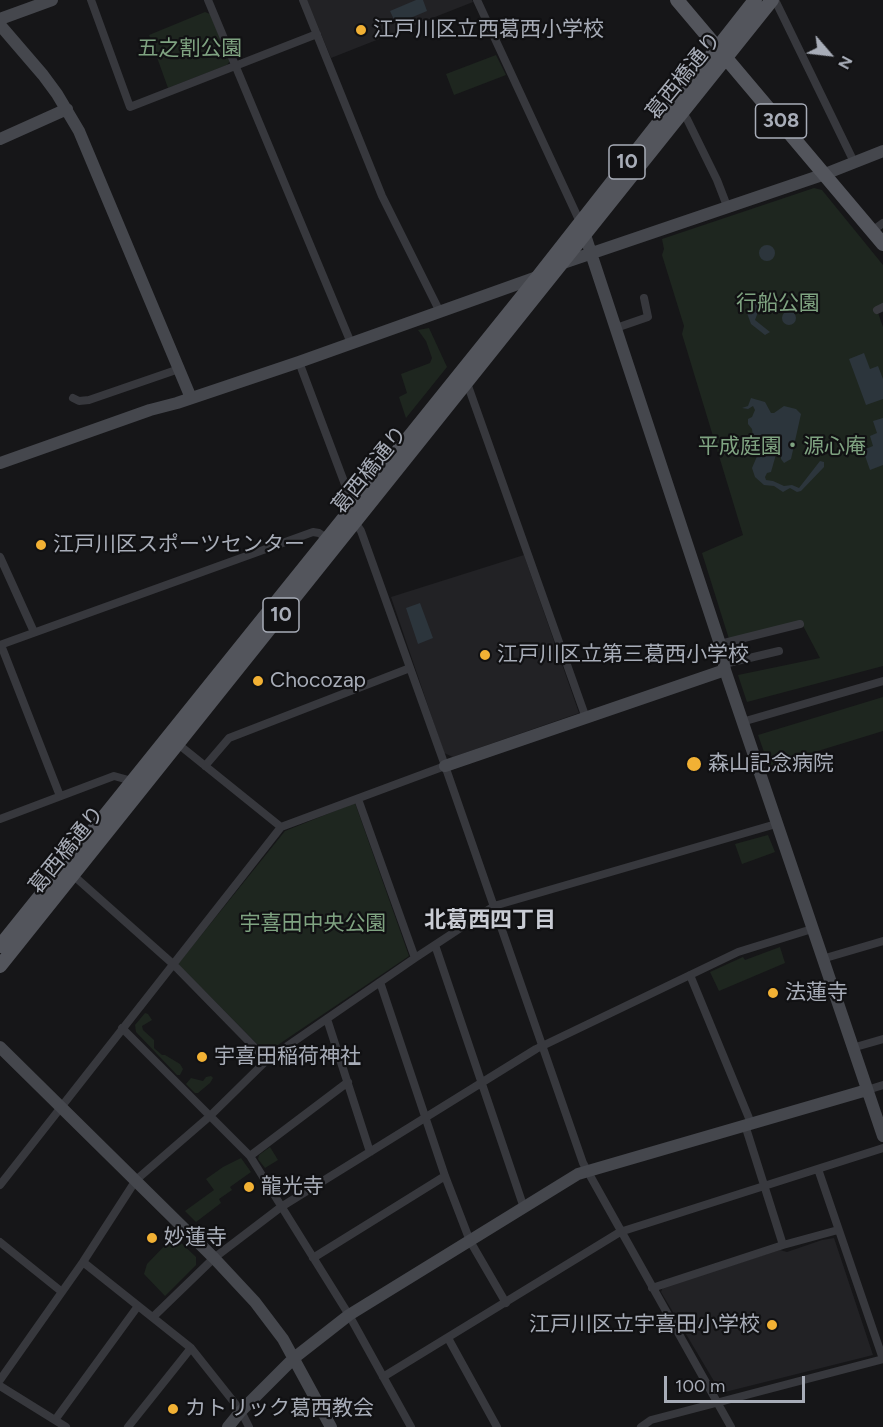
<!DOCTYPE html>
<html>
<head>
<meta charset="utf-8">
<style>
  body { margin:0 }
  #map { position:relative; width:883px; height:1427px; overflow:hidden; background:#161618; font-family:Figtree,sans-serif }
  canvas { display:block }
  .north { position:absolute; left:799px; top:24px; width:60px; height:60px; -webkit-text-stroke:4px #111113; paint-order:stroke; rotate:118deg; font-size:16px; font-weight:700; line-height:24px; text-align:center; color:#a8adb8 }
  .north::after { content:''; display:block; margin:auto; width:21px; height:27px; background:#a8adb8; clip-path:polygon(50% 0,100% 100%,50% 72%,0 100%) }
  .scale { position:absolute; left:664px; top:1376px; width:141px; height:27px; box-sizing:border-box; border:3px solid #a8adb8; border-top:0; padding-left:8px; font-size:18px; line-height:21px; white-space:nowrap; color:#a8adb8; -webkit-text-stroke:4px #111113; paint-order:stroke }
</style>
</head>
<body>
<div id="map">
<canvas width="883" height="1427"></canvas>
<div class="north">N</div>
<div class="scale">100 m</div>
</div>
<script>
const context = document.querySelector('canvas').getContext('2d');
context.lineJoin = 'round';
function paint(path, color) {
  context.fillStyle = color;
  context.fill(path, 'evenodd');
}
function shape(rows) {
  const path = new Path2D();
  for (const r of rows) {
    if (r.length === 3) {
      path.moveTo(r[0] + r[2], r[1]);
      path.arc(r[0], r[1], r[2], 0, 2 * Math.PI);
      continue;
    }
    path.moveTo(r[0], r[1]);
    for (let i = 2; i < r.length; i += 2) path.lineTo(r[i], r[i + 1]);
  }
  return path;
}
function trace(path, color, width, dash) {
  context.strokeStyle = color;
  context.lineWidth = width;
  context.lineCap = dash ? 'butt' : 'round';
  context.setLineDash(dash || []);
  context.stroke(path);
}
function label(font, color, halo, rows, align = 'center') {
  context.font = font + ' Figtree,"Noto Sans JP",sans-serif';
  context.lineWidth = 4.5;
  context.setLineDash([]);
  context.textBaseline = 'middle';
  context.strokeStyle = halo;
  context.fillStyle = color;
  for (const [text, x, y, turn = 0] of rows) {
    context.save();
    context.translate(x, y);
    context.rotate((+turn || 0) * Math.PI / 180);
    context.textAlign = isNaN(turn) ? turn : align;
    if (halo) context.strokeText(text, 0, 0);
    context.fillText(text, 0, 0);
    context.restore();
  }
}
const built = shape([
  [307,0,472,0,473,2,331,58],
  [524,555,579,713,453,757,444,753,391,597],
  [834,1238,873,1355,721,1393,661,1292,663,1287,780,1250,787,1252,822,1240]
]);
const green = shape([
  [205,12,210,14,230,61,227,65,168,88,149,35],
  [496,55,506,75,454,95,446,74],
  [814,188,822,190,883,265,883,303,876,307,883,327,883,666,747,702,738,675,820,658,801,622,729,639,702,553,743,535,682,334,684,326,662,255,664,249,662,239],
  [429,328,447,367,406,418,399,397,407,393,401,374,430,363,432,358,426,341,418,330],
  [883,697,883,731,769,766,758,735],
  [355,803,409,956,266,1053,178,964,285,831],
  [768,835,775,852,742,864,735,844],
  [780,947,785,963,719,991,710,972,743,957,745,960],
  [145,1013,148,1014,152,1020,142,1026,143,1030,154,1040,154,1048,162,1055,165,1055,180,1064,183,1069,180,1075,177,1075,136,1032,135,1025],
  [211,1076,213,1078,210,1083,198,1093,195,1093,186,1084,191,1078,203,1081,206,1077],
  [270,1147,278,1160,265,1168,258,1159,259,1155],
  [241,1158,251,1172,230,1187,232,1190,219,1199,221,1203,196,1222,185,1211,214,1190,206,1179,223,1167],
  [174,1236,196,1257,196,1265,165,1296,144,1274,147,1264]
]);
const water = shape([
  [416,0,423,0,427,11,396,24,390,11],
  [767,253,8],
  [757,296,760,301,760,307,755,320,770,332,765,335,751,324,747,313,753,306,752,297],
  [789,318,7],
  [864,353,870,369,878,366,883,379,883,399,866,405,849,359],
  [751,398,765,402,771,413,774,413,784,406,796,409,801,414,791,459,784,463,781,459,781,453,777,451,771,472,767,473,765,477,766,480,773,481,784,486,792,485,799,488,820,461,824,462,824,467,801,491,797,492,790,488,783,492,774,486,764,485,755,477,752,468,758,454,751,442,753,436,752,429,748,424,748,419,752,417,755,410,753,406,748,409,742,408,748,406],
  [883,418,883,465,870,470,863,450,873,446,870,436,877,433,873,421],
  [420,603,433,638,418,644,406,608]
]);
const street = shape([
  [91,0,130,107,317,34],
  [208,0,351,343],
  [303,0,382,196,440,312],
  [477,0,580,222],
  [775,0,854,162],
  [682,112,687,119,717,180,727,206],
  [872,231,883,223],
  [877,310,883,307],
  [616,328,648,317,644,298],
  [299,362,349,495,355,522,361,531,443,760,583,1163,731,1427],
  [467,383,586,718],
  [73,398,79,401,89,400,179,369],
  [0,557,34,632],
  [720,644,800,624],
  [0,645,313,532,319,533,331,541],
  [1,645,60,796],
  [724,664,779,651],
  [742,722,883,681],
  [178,744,281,827],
  [205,766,229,738,410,668],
  [358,799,415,958],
  [0,819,114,776,132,781],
  [74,876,173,964,267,1060],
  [435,945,524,1208],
  [822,959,883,941],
  [690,975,751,1123],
  [380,982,445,1176,470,1241,506,1303],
  [327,1019,370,1152],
  [122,1028,250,1156,349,1315,411,1427],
  [859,1046,883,1039],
  [867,1090,883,1085],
  [745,1125,783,1245],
  [250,1156,348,1082],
  [818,1169,883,1359],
  [0,1185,281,827,445,766],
  [0,1242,62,1292],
  [313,1258,445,1176],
  [83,1262,191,1348,241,1411,249,1427],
  [652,1288,783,1245,838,1230],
  [153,1317,214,1258,281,1207,536,1049,738,952,812,929],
  [448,1338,497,1427],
  [383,1377,620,1232,883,1148],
  [0,1380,83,1262,136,1180,210,1116,267,1060,415,958,494,906,776,824],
  [0,1386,66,1427],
  [55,1420,138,1306],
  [128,1427,191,1348],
  [641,1427,651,1420,883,1359]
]);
const secondary = shape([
  [0,19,52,0],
  [0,25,43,75,57,94,79,131,191,398],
  [0,139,67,109],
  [582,226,720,644,725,670,883,1136],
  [560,264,825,174,883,151],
  [0,463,150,410,177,403,299,362,540,276],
  [445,766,725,670],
  [0,1047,214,1258,255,1302,283,1339,331,1427],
  [228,1427,241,1411,294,1358,349,1315,578,1174,867,1090]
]);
const primary = shape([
  [677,0,883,244],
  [0,946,537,278,755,0],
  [0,966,772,0]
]);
const markers = [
  [361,30,6,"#f2b134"],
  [41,545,6,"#f2b134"],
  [485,655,6,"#f2b134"],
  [258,681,6,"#f2b134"],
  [694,764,8,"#f2b134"],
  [773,993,6,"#f2b134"],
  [202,1057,6,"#f2b134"],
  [249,1187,6,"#f2b134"],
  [152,1238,6,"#f2b134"],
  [772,1325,6,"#f2b134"],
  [173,1409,6,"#f2b134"]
];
const shields = [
  [781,121,51],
  [627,162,36],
  [281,615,36]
];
const shieldNames = [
  ["308",781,121],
  ["10",627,162],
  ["10",281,615]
];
const poiNames = [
  ["江戸川区立西葛西小学校",373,30],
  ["江戸川区スポーツセンター",53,545],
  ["江戸川区立第三葛西小学校",497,655],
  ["Chocozap",270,681],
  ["森山記念病院",708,764],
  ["法蓮寺",785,993],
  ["宇喜田稲荷神社",214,1057],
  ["龍光寺",261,1187],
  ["妙蓮寺",164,1238],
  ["江戸川区立宇喜田小学校",760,1325,"right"],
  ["カトリック葛西教会",185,1409]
];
const parkNames = [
  ["五之割公園",190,49],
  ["行船公園",778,304],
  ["平成庭園・源心庵",782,447],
  ["宇喜田中央公園",313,924]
];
const streetNames = [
  ["葛西橋通り",684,76,-51],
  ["葛西橋通り",370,470,-51],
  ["葛西橋通り",67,850,-51]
];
const neighbourhoodNames = [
  ["北葛西四丁目",490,921]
];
paint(built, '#222225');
paint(green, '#1e261f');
paint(water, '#2c353c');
trace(street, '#37383d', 8);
trace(secondary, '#45474d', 12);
trace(primary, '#53555c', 14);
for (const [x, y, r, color] of markers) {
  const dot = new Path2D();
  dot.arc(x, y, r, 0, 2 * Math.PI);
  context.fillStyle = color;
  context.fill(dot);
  trace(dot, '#111113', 2);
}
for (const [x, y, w] of shields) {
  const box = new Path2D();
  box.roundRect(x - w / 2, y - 17, w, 34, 4.5);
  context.fillStyle = '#111113';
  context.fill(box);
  trace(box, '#a8adb8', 1.5);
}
label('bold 20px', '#a8adb8', null, shieldNames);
label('21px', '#a8adb8', '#111113', poiNames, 'left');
label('21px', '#7fa381', '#111113', parkNames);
label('21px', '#a8adb8', '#111113', streetNames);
label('bold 22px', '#c9ccd4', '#111113', neighbourhoodNames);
</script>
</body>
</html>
